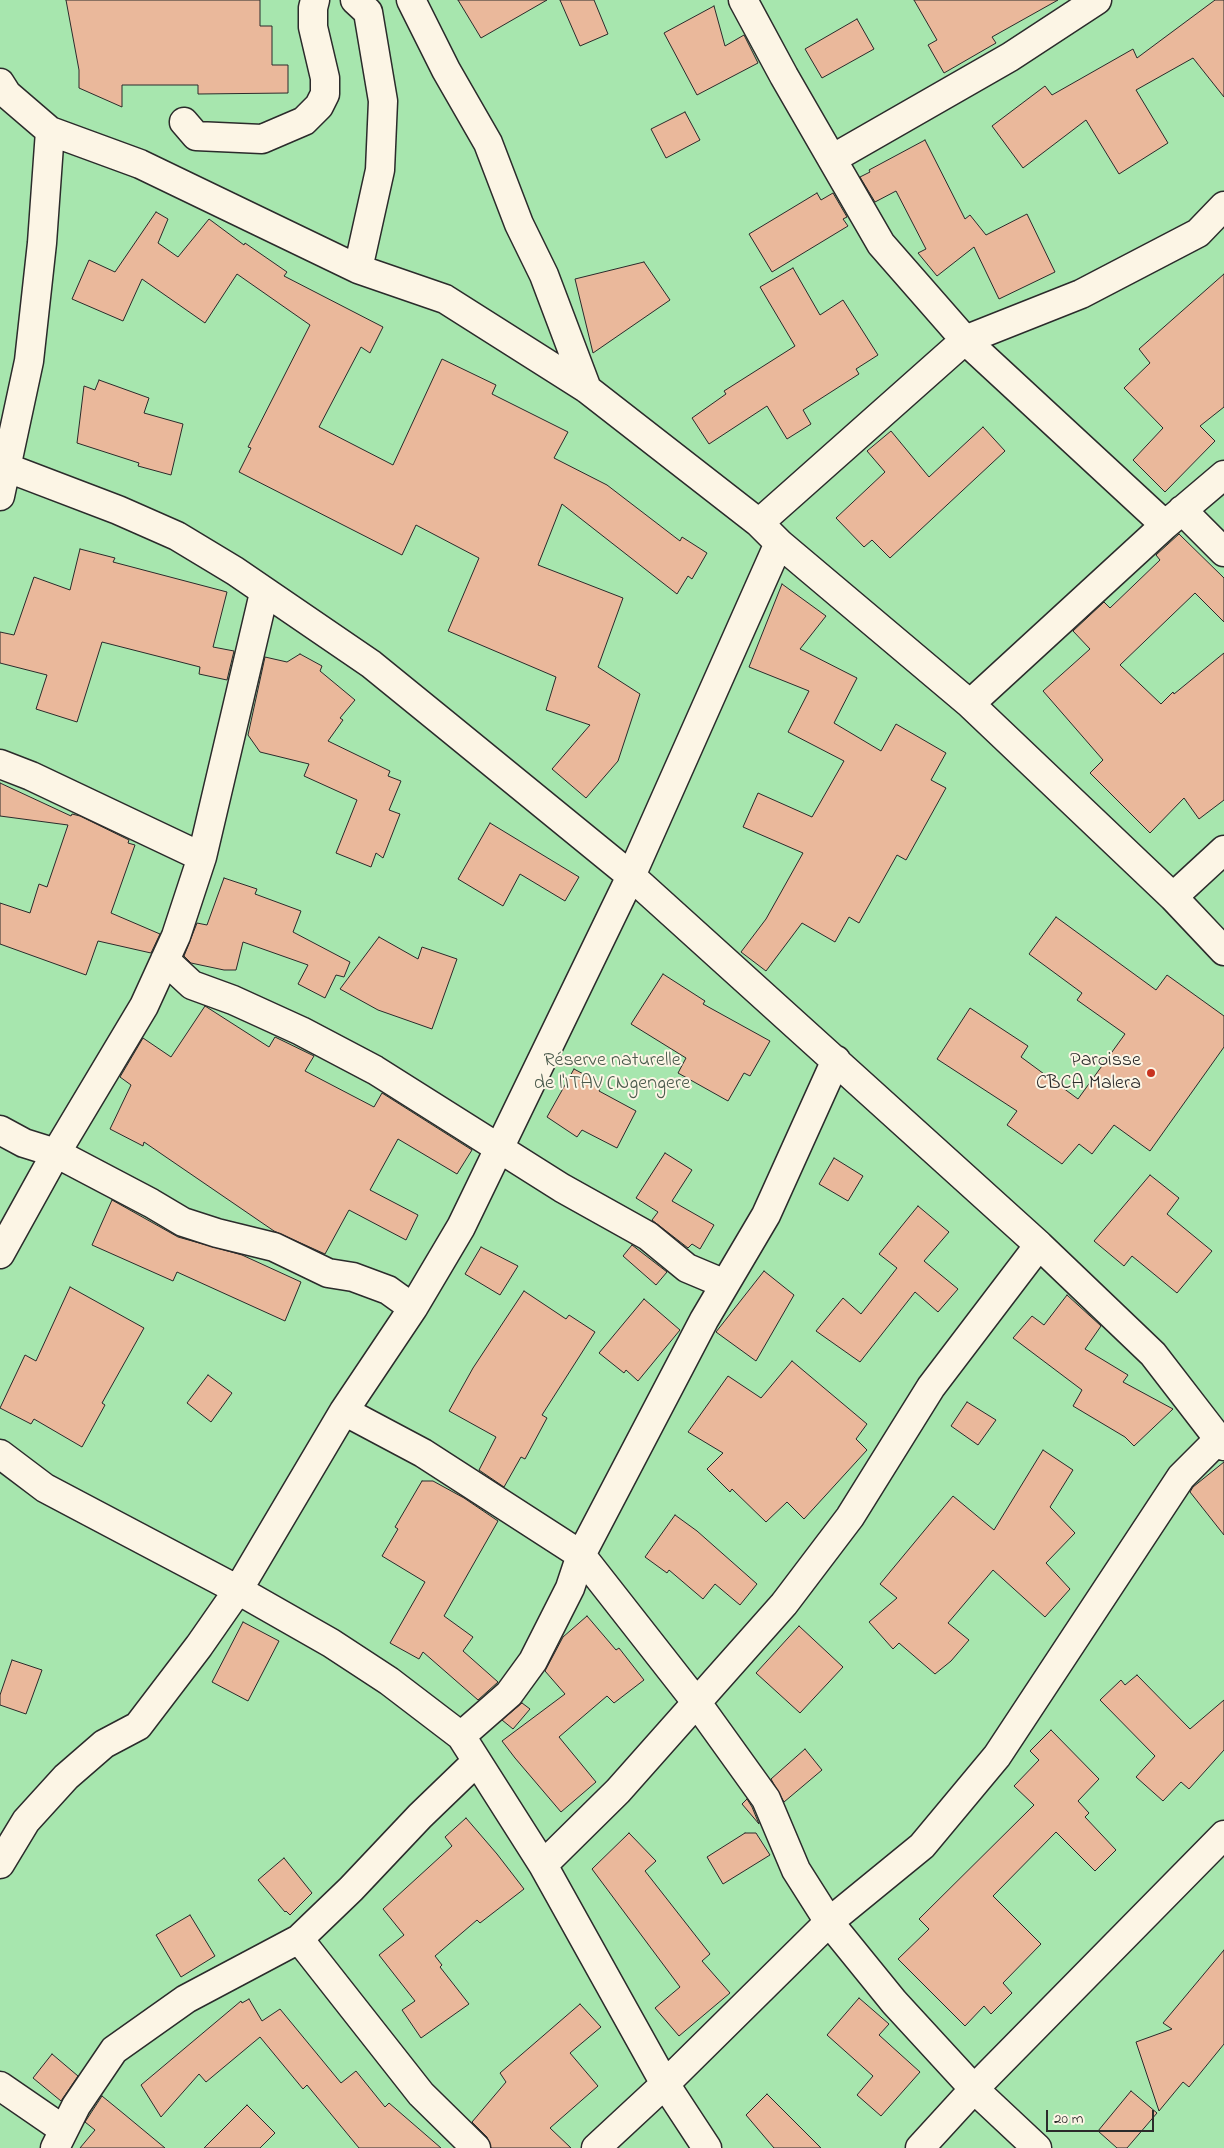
<!DOCTYPE html>
<html>
<head>
<meta charset="utf-8">
<style>
  body { margin:0 }
  #map { position:relative; width:1224px; height:2148px; overflow:hidden; background:#fcf5e5; font-family:"Indie Flower",sans-serif }
  canvas { display:block }
  .scale { position:absolute; left:1046px; top:2110px; width:108px; height:22px; box-sizing:border-box; border:2px solid #2b2b2b; border-top:0; padding-left:6px; font-size:15px; line-height:18px; white-space:nowrap; color:#2b2b2b; -webkit-text-stroke:4px #fcf5e5; paint-order:stroke }
</style>
</head>
<body>
<div id="map">
<canvas width="1224" height="2148"></canvas>
<div class="scale">20 m</div>
</div>
<script>
const context = document.querySelector('canvas').getContext('2d');
context.lineJoin = 'round';
function paint(path, color) {
  context.fillStyle = color;
  context.fill(path, 'evenodd');
}
function shape(rows) {
  const path = new Path2D();
  for (const r of rows) {
    path.moveTo(r[0], r[1]);
    for (let i = 2; i < r.length; i += 2) path.lineTo(r[i], r[i + 1]);
  }
  return path;
}
function trace(path, color, width, dash) {
  context.strokeStyle = color;
  context.lineWidth = width;
  context.lineCap = dash ? 'butt' : 'round';
  context.setLineDash(dash || []);
  context.stroke(path);
}
function label(font, color, halo, rows, align = 'center') {
  context.font = font + ' "Indie Flower",sans-serif';
  context.lineWidth = 4;
  context.setLineDash([]);
  context.textBaseline = 'middle';
  context.strokeStyle = halo;
  context.fillStyle = color;
  for (const [text, x, y, turn = 0] of rows) {
    context.save();
    context.translate(x, y);
    context.rotate((+turn || 0) * Math.PI / 180);
    context.textAlign = isNaN(turn) ? turn : align;
    if (halo) context.strokeText(text, 0, 0);
    context.fillText(text, 0, 0);
    context.restore();
  }
}
const green = shape([
  [0,0,1224,0,1224,2148,0,2148]
]);
const building = shape([
  [66,0,260,0,260,26,272,26,272,65,288,65,288,93,198,94,198,85,122,85,122,107,79,88,79,70,66,0],
  [458,0,547,0,481,38,458,0],
  [560,0,594,0,608,34,580,46,560,0],
  [914,0,1058,0,992,37,996,43,944,73,928,45,937,40,914,0],
  [1215,0,1224,0,1224,97,1193,58,1136,90,1168,143,1119,174,1086,120,1023,168,992,126,1045,86,1052,95,1133,49,1137,58,1215,0],
  [714,6,725,46,744,35,758,63,697,95,664,33,714,6],
  [857,19,874,49,822,78,805,49,857,19],
  [685,112,700,140,666,158,651,129,685,112],
  [925,140,965,219,970,215,986,235,1027,214,1055,272,999,299,974,247,937,276,918,253,926,249,896,191,875,202,860,177,870,172,869,170,925,140],
  [817,193,821,200,833,193,847,217,843,219,848,226,772,272,749,234,817,193],
  [156,212,168,219,158,243,178,257,209,219,244,245,245,243,287,272,284,276,383,327,370,353,361,347,319,427,393,465,442,359,496,385,492,394,568,432,554,458,607,485,680,541,682,537,707,553,692,579,688,576,677,594,562,504,538,565,623,598,598,667,640,694,618,761,586,798,552,769,590,725,546,710,556,677,448,631,479,558,416,525,402,555,239,472,251,448,248,447,310,325,237,274,205,323,142,279,123,321,72,299,89,260,115,272,156,212],
  [644,262,670,300,593,353,575,279,644,262],
  [793,268,820,315,843,300,878,355,856,369,859,374,803,410,811,424,787,439,767,406,709,444,692,418,726,394,724,391,795,346,760,287,793,268],
  [1224,274,1224,407,1200,426,1215,441,1165,492,1133,460,1163,428,1124,388,1150,363,1139,349,1224,274],
  [99,380,149,398,144,413,183,424,171,475,138,466,139,463,77,443,84,386,95,390,99,380],
  [983,427,1005,451,890,558,872,540,864,547,836,518,885,472,867,451,891,431,929,477,983,427],
  [1179,534,1224,578,1224,622,1195,593,1120,665,1161,704,1173,692,1174,694,1224,653,1224,800,1199,819,1184,798,1150,833,1090,773,1103,760,1043,691,1090,649,1073,631,1104,602,1110,608,1160,560,1156,555,1179,534],
  [80,549,115,558,113,562,227,592,213,647,234,651,227,680,199,674,200,667,102,642,77,722,36,709,47,675,0,663,0,632,14,635,34,577,70,590,80,549],
  [782,584,826,616,800,649,857,678,834,723,881,751,896,724,946,753,931,780,946,788,906,860,897,855,859,923,849,917,835,942,802,923,766,971,741,952,766,919,803,853,743,827,758,793,812,817,844,761,788,732,809,691,749,667,782,584],
  [300,654,322,666,320,671,355,700,340,718,343,720,328,741,390,771,388,776,401,781,389,810,400,814,383,858,376,853,371,867,336,853,357,800,304,776,309,764,260,752,248,735,265,657,287,662,300,654],
  [0,783,71,816,72,814,80,816,129,840,128,843,135,845,111,913,160,934,151,953,98,941,86,975,0,944,0,903,30,913,39,884,47,887,68,825,0,816,0,783],
  [490,823,579,877,565,901,520,874,503,906,458,879,490,823],
  [224,878,257,889,255,894,301,911,293,932,350,962,344,977,336,975,325,998,298,984,308,965,243,942,236,970,224,970,191,963,184,956,197,923,207,925,224,878],
  [1056,917,1156,990,1167,975,1224,1016,1224,1047,1150,1151,1114,1125,1092,1154,1079,1144,1062,1164,1007,1125,1017,1111,937,1059,970,1008,1028,1046,1021,1057,1078,1099,1125,1034,1077,1000,1082,993,1029,954,1056,917],
  [379,937,418,959,422,947,457,959,432,1029,378,1010,340,989,379,937],
  [663,974,705,1001,703,1004,770,1041,750,1076,744,1073,728,1101,678,1073,686,1058,631,1024,663,974],
  [205,1006,269,1047,275,1037,314,1056,305,1071,374,1107,382,1093,472,1150,457,1174,398,1139,370,1190,418,1215,406,1240,349,1210,325,1254,274,1231,144,1142,143,1146,110,1129,131,1085,120,1077,143,1038,171,1057,205,1006],
  [574,1069,602,1084,599,1091,636,1111,617,1148,582,1130,577,1137,547,1117,574,1069],
  [665,1153,692,1170,672,1201,714,1225,700,1249,692,1244,688,1248,652,1220,658,1212,636,1198,665,1153],
  [834,1158,863,1176,848,1201,819,1184,834,1158],
  [1150,1175,1179,1198,1167,1214,1212,1251,1177,1293,1132,1256,1124,1266,1094,1241,1150,1175],
  [112,1200,178,1237,242,1255,301,1282,285,1321,177,1272,173,1281,92,1245,112,1200],
  [918,1206,949,1232,924,1261,958,1289,938,1312,915,1292,860,1362,816,1331,843,1298,861,1314,897,1268,879,1254,918,1206],
  [632,1245,667,1272,656,1285,623,1256,632,1245],
  [481,1247,518,1266,500,1295,465,1274,481,1247],
  [764,1271,794,1295,756,1361,716,1332,764,1271],
  [70,1287,144,1328,102,1403,105,1405,82,1447,34,1419,31,1424,0,1408,25,1355,36,1361,70,1287],
  [524,1291,566,1319,569,1315,595,1332,542,1415,547,1418,525,1459,521,1457,504,1487,479,1470,496,1437,449,1411,473,1368,524,1291],
  [1067,1295,1101,1326,1085,1349,1128,1375,1123,1382,1173,1409,1134,1446,1125,1437,1073,1406,1082,1390,1013,1338,1032,1316,1044,1325,1067,1295],
  [644,1299,680,1330,638,1381,626,1370,624,1373,599,1353,644,1299],
  [792,1361,867,1424,856,1439,867,1450,804,1519,787,1502,766,1522,732,1489,730,1492,707,1469,723,1453,688,1432,728,1376,761,1398,792,1361],
  [208,1375,232,1393,211,1422,187,1403,208,1375],
  [967,1402,996,1420,978,1445,951,1426,967,1402],
  [1043,1450,1073,1470,1050,1507,1075,1533,1046,1563,1070,1589,1045,1617,993,1570,948,1623,969,1640,951,1661,935,1674,899,1643,893,1649,869,1622,897,1598,880,1584,953,1496,994,1530,1043,1450],
  [1224,1462,1224,1535,1190,1492,1193,1487,1224,1462],
  [422,1481,433,1481,464,1498,498,1521,444,1616,473,1637,463,1651,498,1682,478,1700,423,1652,419,1659,390,1643,425,1582,382,1556,398,1529,395,1527,422,1481],
  [675,1515,697,1531,757,1584,740,1605,715,1584,703,1599,669,1570,667,1573,645,1557,675,1515],
  [587,1616,616,1650,619,1648,644,1680,614,1703,607,1696,559,1737,596,1782,561,1812,515,1758,502,1741,565,1694,545,1671,563,1637,587,1616],
  [243,1622,279,1641,248,1701,212,1682,243,1622],
  [799,1626,843,1667,800,1713,756,1673,799,1626],
  [12,1660,42,1670,26,1714,0,1705,0,1695,12,1660],
  [1137,1675,1190,1729,1224,1700,1224,1750,1189,1789,1181,1782,1163,1801,1136,1777,1155,1756,1100,1700,1121,1680,1125,1685,1137,1675],
  [522,1703,530,1709,513,1729,502,1720,522,1703],
  [1051,1730,1099,1779,1078,1801,1089,1813,1085,1817,1116,1850,1095,1871,1056,1832,993,1896,1041,1944,1003,1983,1012,1993,991,2014,984,2006,965,2026,898,1959,929,1929,919,1919,1034,1805,1014,1786,1039,1760,1030,1751,1051,1730],
  [805,1749,822,1770,784,1802,771,1779,805,1749],
  [747,1799,752,1807,759,1824,742,1804,747,1799],
  [466,1818,497,1854,524,1889,480,1923,477,1920,435,1956,442,1965,440,1967,469,2004,421,2038,402,2010,415,2001,379,1955,404,1935,383,1909,452,1846,445,1837,466,1818],
  [629,1833,656,1861,645,1871,710,1954,702,1961,730,1993,679,2036,655,2008,680,1987,592,1869,629,1833],
  [745,1833,756,1833,770,1855,723,1884,707,1857,745,1833],
  [284,1858,312,1893,290,1915,286,1911,285,1912,258,1880,284,1858],
  [190,1915,215,1956,181,1977,156,1935,190,1915],
  [1224,1950,1224,2044,1189,2087,1183,2082,1159,2111,1136,2042,1172,2029,1163,2023,1224,1950],
  [859,1998,889,2024,879,2035,920,2072,881,2116,857,2095,873,2076,827,2035,859,1998],
  [249,1999,262,2021,280,2009,341,2083,356,2071,385,2107,389,2103,441,2148,359,2148,307,2085,303,2089,260,2037,206,2082,199,2074,161,2117,141,2085,241,2001,242,2003,249,1999],
  [580,2004,601,2027,570,2053,598,2086,550,2128,571,2148,491,2148,487,2137,472,2122,506,2082,500,2073,580,2004],
  [52,2054,78,2076,61,2101,33,2078,52,2054],
  [1131,2091,1157,2113,1127,2148,1117,2148,1098,2131,1131,2091],
  [767,2094,821,2148,774,2148,746,2115,767,2094],
  [102,2096,124,2114,165,2148,80,2148,95,2130,85,2122,102,2096],
  [247,2105,275,2133,260,2148,204,2148,247,2105]
]);
const minor = shape([
  [355,0,368,12,383,101,380,170,358,269],
  [411,0,446,70,488,143,519,224,544,275,587,389],
  [743,0,784,76,881,244,965,340,1165,525],
  [0,83,7,94,50,131,140,164,358,269,445,299,587,389,759,523,779,543,970,704,1173,897,1224,951],
  [184,122,196,136,262,139,304,121,319,106,325,94,325,78,313,27,313,8,315,0],
  [832,159,1010,57,1097,0],
  [0,465,118,510,177,536,235,571,371,664,446,725,631,876,1039,1245,1153,1354,1224,1446],
  [0,496,29,361,42,243,50,131],
  [1182,510,1224,552],
  [759,523,965,340,1081,294,1198,233,1224,206],
  [970,704,1165,525,1224,475],
  [0,764,31,776,202,857],
  [1173,897,1224,850],
  [165,960,192,985,233,1000,301,1031,375,1070,562,1188,648,1236,687,1268,725,1284],
  [0,1130,24,1143,56,1153,151,1203,183,1222,217,1233,274,1247,328,1273,353,1277,388,1290,413,1308],
  [0,1254,56,1153,144,1006,176,936,202,857,264,593],
  [344,1411,423,1453,581,1555,697,1703,766,1799,796,1870,829,1922,894,2002,974,2089,1037,2148],
  [0,1454,45,1488,238,1590,331,1643,389,1681,461,1736,543,1865,665,2084,707,2148],
  [461,1736,509,1694,533,1661,570,1588,581,1555,704,1320,766,1215,836,1060],
  [0,1864,26,1821,66,1777,104,1744,138,1726,199,1646,238,1590,344,1411,413,1308,461,1227,631,876,779,543],
  [543,1865,618,1791,784,1604,850,1517,931,1387,1039,1245],
  [299,1939,421,2094,476,2148],
  [0,2086,64,2130],
  [55,2148,76,2106,114,2050,186,1999,299,1939,351,1889,420,1816,476,1762],
  [596,2148,665,2084,829,1922,922,1846,997,1756,1181,1477,1219,1439],
  [920,2148,974,2089,1224,1835]
]);
const markers = [
  [1151,1073,5,"#c8321e"]
];
const parkNames = [
  ["Réserve naturelle",612,1062],
  ["de l'ITAV (Ngengere",612,1085]
];
const poiNames = [
  ["Paroisse",1141,1062],
  ["CBCA Malera",1141,1085]
];
paint(green, '#a7e6ae');
paint(building, '#eab89b');
trace(building, '#2b2b2b', 1);
trace(minor, '#2b2b2b', 31);
trace(minor, '#fcf5e5', 28);
for (const [x, y, r, color] of markers) {
  const dot = new Path2D();
  dot.arc(x, y, r, 0, 2 * Math.PI);
  context.fillStyle = color;
  context.fill(dot);
  trace(dot, '#fcf5e5', 2);
}
label('20px', '#4a5a4c', '#fcf5e5', parkNames);
label('20px', '#2b2b2b', '#fcf5e5', poiNames, 'right');
</script>
</body>
</html>
